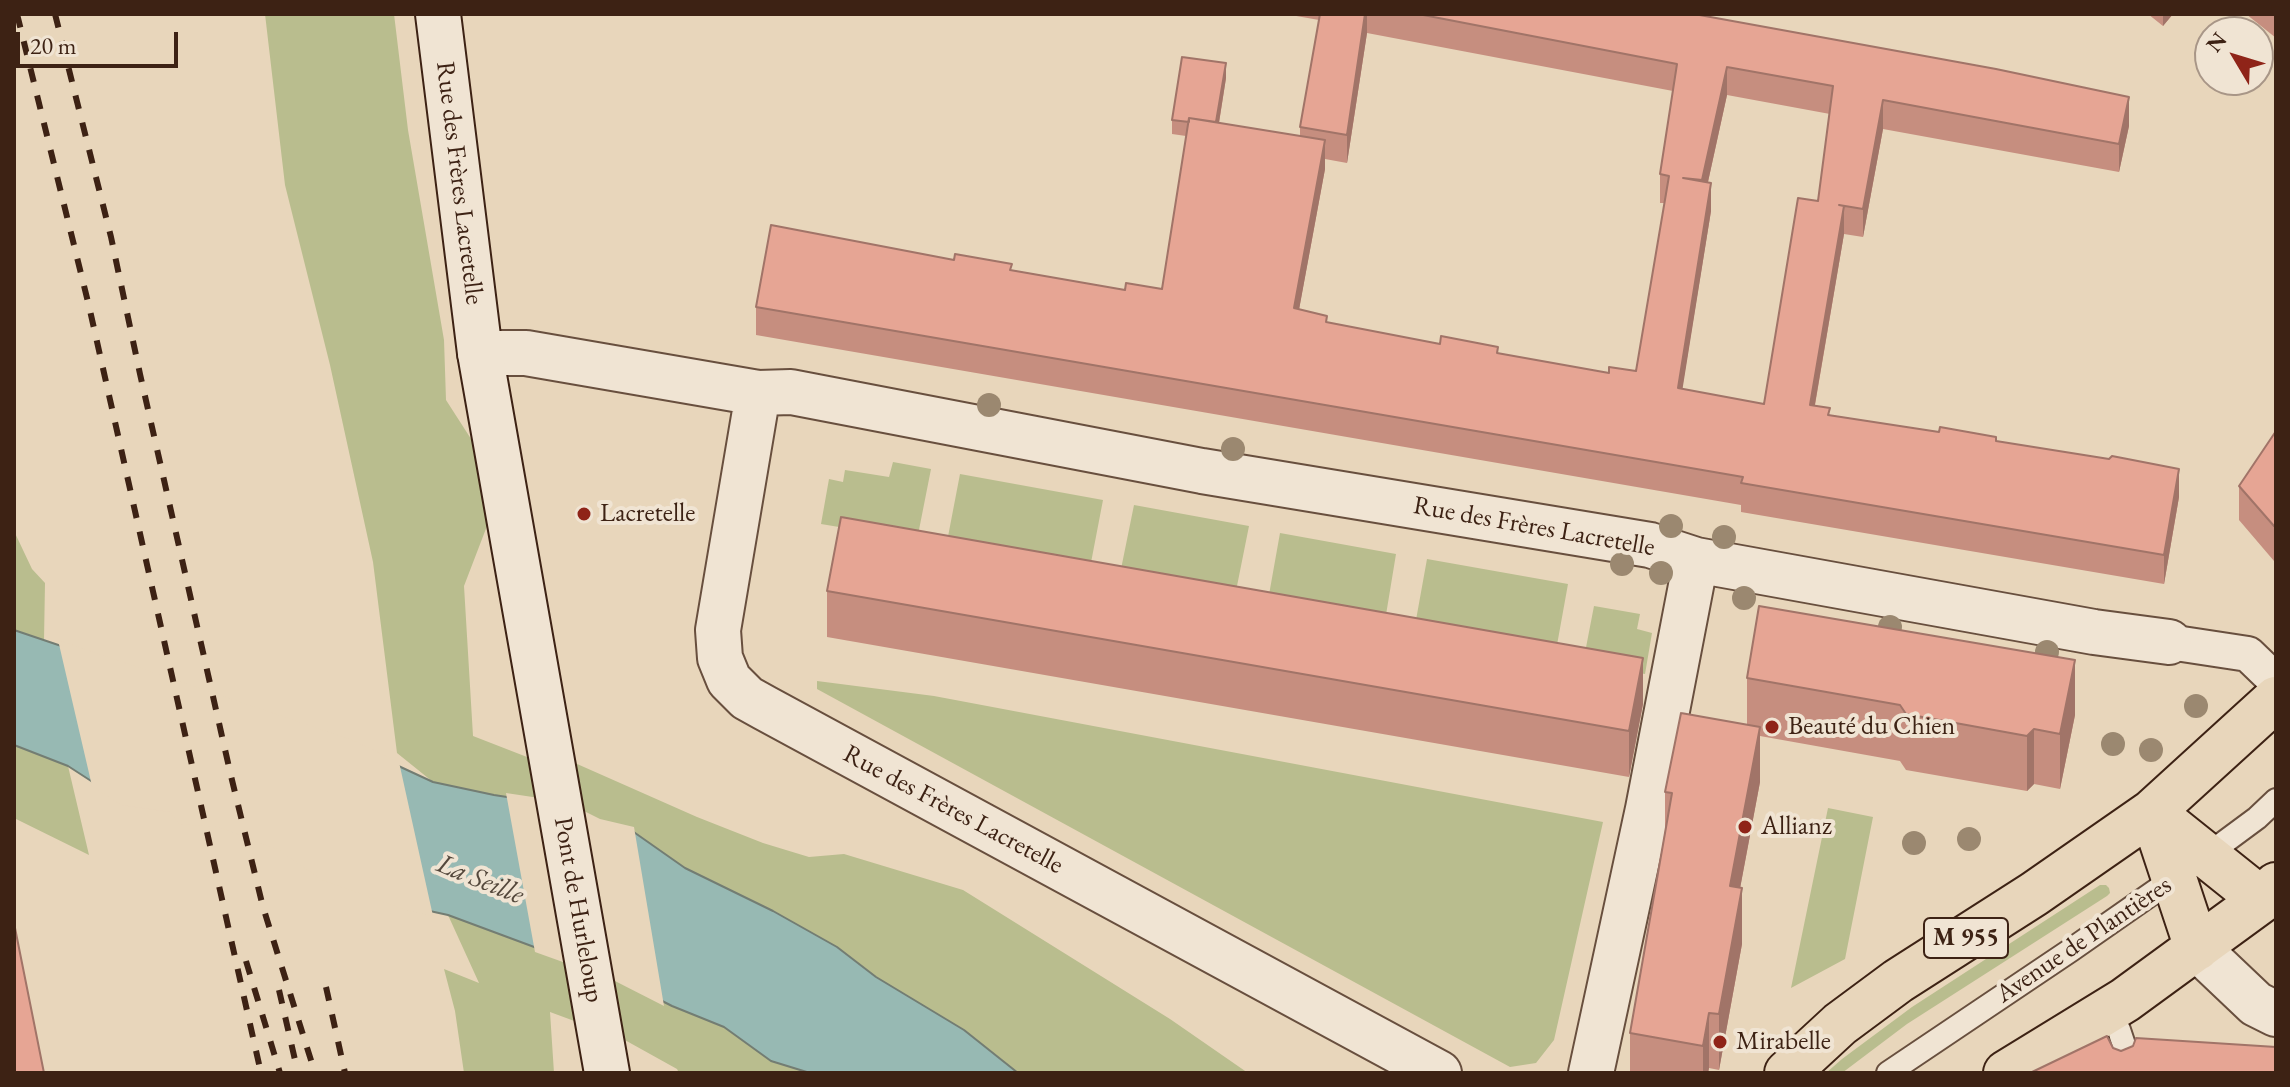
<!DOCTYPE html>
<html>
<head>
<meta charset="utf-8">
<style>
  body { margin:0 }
  #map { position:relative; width:2290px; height:1087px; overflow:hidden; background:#e8d6bb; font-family:"EB Garamond",serif }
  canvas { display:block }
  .frame { position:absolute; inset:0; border:16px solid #3d2214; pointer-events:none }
  .north { position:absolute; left:2194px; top:16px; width:80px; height:80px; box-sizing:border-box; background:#f0e4d3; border:2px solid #a89687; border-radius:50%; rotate:308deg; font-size:22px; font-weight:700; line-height:32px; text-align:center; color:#3d2214 }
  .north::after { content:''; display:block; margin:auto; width:28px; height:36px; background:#8f2418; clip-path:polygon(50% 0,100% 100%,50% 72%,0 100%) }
  .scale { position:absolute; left:16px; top:32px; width:162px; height:36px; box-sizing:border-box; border:4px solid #3d2214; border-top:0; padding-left:10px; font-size:24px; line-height:28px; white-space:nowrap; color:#3d2214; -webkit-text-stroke:6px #f0e4d3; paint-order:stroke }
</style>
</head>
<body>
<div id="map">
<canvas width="2290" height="1087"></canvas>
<div class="frame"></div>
<div class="north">N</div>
<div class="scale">20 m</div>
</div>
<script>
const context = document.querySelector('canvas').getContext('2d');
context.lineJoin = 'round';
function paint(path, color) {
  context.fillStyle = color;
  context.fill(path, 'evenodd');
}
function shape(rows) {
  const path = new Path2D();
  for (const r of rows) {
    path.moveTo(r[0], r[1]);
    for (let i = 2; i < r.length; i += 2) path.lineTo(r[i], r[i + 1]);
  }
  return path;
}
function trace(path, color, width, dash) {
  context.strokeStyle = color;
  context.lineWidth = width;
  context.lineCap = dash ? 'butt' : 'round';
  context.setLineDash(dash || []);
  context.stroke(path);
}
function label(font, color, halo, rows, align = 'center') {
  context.font = font + ' "EB Garamond",serif';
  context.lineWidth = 8;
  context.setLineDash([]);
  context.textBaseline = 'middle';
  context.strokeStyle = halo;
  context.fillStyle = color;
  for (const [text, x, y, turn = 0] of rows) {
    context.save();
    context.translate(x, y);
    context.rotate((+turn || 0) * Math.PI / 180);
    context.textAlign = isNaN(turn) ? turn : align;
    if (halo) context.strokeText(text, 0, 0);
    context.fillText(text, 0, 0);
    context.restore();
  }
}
const green = shape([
  [265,14,394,14,408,130,444,340,446,400,482,456,487,526,464,586,473,736,527,757,550,752,697,817,763,843,809,857,844,854,963,890,1170,1019,1248,1073,1018,1073,964,1030,876,977,837,947,773,911,685,868,628,828,433,782,397,753,373,562,330,365,285,185],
  [893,462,931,469,917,540,821,524,829,479,843,482,845,470,889,477],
  [960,474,1103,500,1089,573,946,547],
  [1134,505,1249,526,1235,596,1120,574],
  [14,531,32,569,45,583,44,640,14,630],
  [1280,533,1396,554,1384,627,1267,606],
  [1427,559,1568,584,1555,656,1414,631],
  [1594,606,1640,614,1637,629,1652,633,1645,674,1583,663],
  [817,681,934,696,1603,822,1554,1040,1536,1063,1510,1067,817,689],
  [14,745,68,766,89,855,14,818],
  [1828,808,1873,817,1845,959,1791,988],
  [2100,885,2106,885,2109,888,2110,893,2107,896,1907,1024,1842,1073,1826,1073,1842,1059,1912,1007],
  [448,915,615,977,672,1006,724,1027,771,1061,810,1073,679,1073,677,1069,623,1039,550,1012,554,1073,464,1073,455,1011,444,969,479,983]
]);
const water = shape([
  [14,630,351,744,433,782,494,795,565,806,599,823,628,828,685,868,773,911,837,947,876,977,964,1030,1018,1073,810,1073,771,1061,724,1027,672,1006,615,977,448,915,407,906,281,846,172,809,122,801,68,766,14,745,14,630]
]);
const pier = shape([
  [58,640,352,740,399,762,433,916,406,910,322,880,279,850,219,827,179,824,170,812,121,805,92,786],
  [506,793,566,802,600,819,634,827,664,1006,613,980,535,952]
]);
const service = shape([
  [2106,1011,2119,1030,2125,1048,2122,1072],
  [1888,1073,2071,950,2207,855,2257,818,2276,800]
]);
const pedestrian = shape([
  [2169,642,2248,654,2276,681]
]);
const minor = shape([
  [480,353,526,353,758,393,791,392,1202,471,1650,545,1696,560,2094,632,2169,642],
  [758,393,718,630,720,658,729,680,747,698,765,708,1439,1073],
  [1591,1073,1648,809,1696,560]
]);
const tertiary = shape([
  [2197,948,2256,1004,2276,1014]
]);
const secondary = shape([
  [438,14,480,353,607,1073]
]);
const primary = shape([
  [2152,812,2197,948],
  [2152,812,2262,900],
  [1787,1073,1840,1024,1898,981,2034,894,2152,812,2276,699],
  [2006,1073,2125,1000,2262,900,2276,885]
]);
const rail = shape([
  [17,14,89,306,261,1073],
  [55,14,111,237,140,374,231,776,263,907,315,1073],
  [246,961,280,1073],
  [326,987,345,1073],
  [279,990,298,1073]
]);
const trees = [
  [989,405],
  [1233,449],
  [1671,526],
  [1724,537],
  [1622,564],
  [1661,573],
  [1744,598],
  [1890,627],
  [2047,652],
  [2196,706],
  [2113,744],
  [2151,750],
  [1969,839],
  [1914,843]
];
const wall = shape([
  [1285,14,1694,14,2129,126,2119,172,1883,129,1863,237,1844,234,1815,405,1830,415,1996,441,2179,497,2164,584,1741,512,1741,505,756,335,756,307,1012,270,1125,290,1162,289,1186,136,1172,134,1172,120,1226,78,1219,123,1300,136,1300,127,1319,20],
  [1367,33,1673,91,1660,174,1660,203,1665,203,1636,371,1609,373,1440,344,1327,323,1299,309,1325,169,1325,159,1347,163],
  [1727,95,1830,114,1818,201,1764,404,1682,389,1711,211,1708,182],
  [2148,14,2173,14,2163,26],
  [2246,14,2276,14,2276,38],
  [2276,431,2276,562,2274,561,2239,520,2239,486],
  [827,591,1643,704,1629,777,827,637],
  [1747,678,2075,715,2060,789,2034,784,2027,791,1906,770,1900,761,1760,736,1760,782,1740,888,1742,944,1719,1070,1709,1068,1708,1073,1630,1073,1630,1033,1665,830,1665,792,1747,725]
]);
const shadedWall = shape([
  [1365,14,1367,14,1367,33,1347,163,1347,135],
  [2163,14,2173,14,2163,26],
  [1226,63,1226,78,1216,141,1216,126],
  [1727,67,1727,95,1702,209,1702,180],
  [2129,97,2129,126,2119,172,2119,144],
  [1883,100,1883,129,1863,237,1863,209],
  [1325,140,1325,169,1294,337,1294,308],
  [1711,183,1711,211,1678,417,1678,388],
  [1844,206,1844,234,1810,433,1810,405],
  [2179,469,2179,497,2164,584,2164,555],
  [1643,658,1643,704,1629,777,1629,731],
  [2075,660,2075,715,2060,789,2060,734],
  [1760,727,1760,782,1730,942,1730,886],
  [2034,729,2034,784,2027,791,2027,736],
  [1742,888,1742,944,1719,1070,1719,1014],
  [1709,1013,1709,1068,1708,1073,1703,1073,1703,1046]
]);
const building = shape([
  [1320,14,1365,14,1347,135,1300,127,1320,14],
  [1418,14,1694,14,1996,69,2129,97,2119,144,1883,100,1863,209,1839,205,1844,206,1810,405,1830,408,1828,415,1939,432,1940,427,1996,437,1996,441,2109,459,2112,456,2179,469,2164,555,1741,483,1743,477,756,307,771,225,954,260,955,254,1012,264,1010,270,1125,290,1126,283,1162,289,1189,118,1325,140,1294,308,1327,316,1326,322,1440,344,1441,336,1498,347,1497,353,1609,373,1609,367,1636,371,1669,176,1660,174,1677,64,1418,14],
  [1727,67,1833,86,1818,201,1798,198,1764,404,1678,388,1711,183,1683,178,1702,180,1727,67],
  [1182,57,1226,63,1216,122,1189,118,1189,122,1172,120,1182,57],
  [2276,431,2276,527,2274,526,2239,486,2276,431],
  [841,517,1643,658,1629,731,827,591,841,517],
  [1759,606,2075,660,2060,734,2034,729,2027,736,1906,714,1900,705,1747,678,1759,606],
  [1681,713,1760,727,1730,886,1742,888,1719,1014,1709,1013,1703,1046,1630,1033,1672,793,1665,792,1681,713],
  [14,923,44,1073,14,1073,14,923],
  [2107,1036,2113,1048,2121,1051,2133,1046,2136,1038,2276,1047,2276,1073,2030,1073,2107,1036]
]);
const markers = [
  [584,514,8,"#8f2418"],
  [1772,727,8,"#8f2418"],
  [1745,827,8,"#8f2418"],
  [1720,1042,8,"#8f2418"]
];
const shields = [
  [1966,938,84]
];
const shieldNames = [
  ["M 955",1966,938]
];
const streetNames = [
  ["Rue des Frères Lacretelle",459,183,83],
  ["Rue des Frères Lacretelle",1534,527,10],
  ["Rue des Frères Lacretelle",953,810,28],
  ["Pont de Hurleloup",578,910,80],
  ["Avenue de Plantières",2084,940,-34]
];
const poiNames = [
  ["Lacretelle",600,514],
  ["Beauté du Chien",1788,727],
  ["Allianz",1761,827],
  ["Mirabelle",1736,1042]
];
const waterNames = [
  ["La Seille",480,880,22]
];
paint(green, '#b9bd8e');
paint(water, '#97b9b3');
trace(water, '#737d73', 2);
paint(pier, '#e8d6bb');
trace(service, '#684f3e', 26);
trace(pedestrian, '#684f3e', 38);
trace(minor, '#684f3e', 48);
trace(tertiary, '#684f3e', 48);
trace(secondary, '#3d2214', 48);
trace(primary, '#3d2214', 48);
trace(service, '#f0e4d3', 22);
trace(pedestrian, '#f0e4d3', 34);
trace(minor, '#f0e4d3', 44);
trace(tertiary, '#f0e4d3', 44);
trace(secondary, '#f0e4d3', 44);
trace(primary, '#e8d6bb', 44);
trace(rail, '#3d2214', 6, [14, 14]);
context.fillStyle = '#9b8870';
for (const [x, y] of trees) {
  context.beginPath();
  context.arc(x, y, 12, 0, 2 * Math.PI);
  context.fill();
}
paint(wall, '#c68e7f');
paint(shadedWall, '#a17468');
paint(building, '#e6a594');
trace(building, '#a17468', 2);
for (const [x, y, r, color] of markers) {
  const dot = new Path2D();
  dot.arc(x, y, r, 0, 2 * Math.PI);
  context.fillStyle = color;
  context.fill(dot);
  trace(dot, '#f0e4d3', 3);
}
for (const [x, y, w] of shields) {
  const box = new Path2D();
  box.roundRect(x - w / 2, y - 20, w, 40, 6);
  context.fillStyle = '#f0e4d3';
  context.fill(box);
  trace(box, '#3d2214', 2);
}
label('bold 24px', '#3d2214', null, shieldNames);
label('26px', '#3d2214', '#f0e4d3', streetNames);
label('26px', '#3d2214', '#f0e4d3', poiNames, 'left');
label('italic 28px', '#54483c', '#f0e4d3', waterNames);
</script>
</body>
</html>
